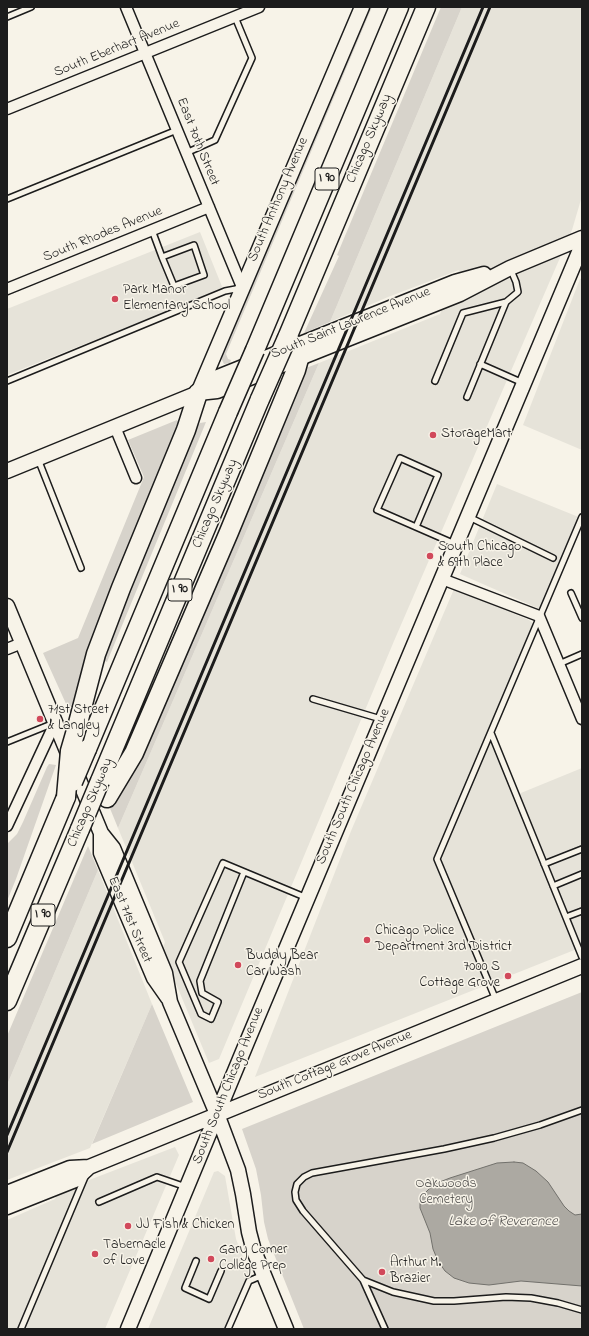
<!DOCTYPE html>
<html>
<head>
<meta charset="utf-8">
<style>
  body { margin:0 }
  #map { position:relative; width:589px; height:1336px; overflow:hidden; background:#f7f3e8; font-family:"Indie Flower",sans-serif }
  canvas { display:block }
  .frame { position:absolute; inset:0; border:8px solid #1c1c1c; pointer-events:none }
</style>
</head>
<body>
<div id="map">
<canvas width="589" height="1336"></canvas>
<div class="frame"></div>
</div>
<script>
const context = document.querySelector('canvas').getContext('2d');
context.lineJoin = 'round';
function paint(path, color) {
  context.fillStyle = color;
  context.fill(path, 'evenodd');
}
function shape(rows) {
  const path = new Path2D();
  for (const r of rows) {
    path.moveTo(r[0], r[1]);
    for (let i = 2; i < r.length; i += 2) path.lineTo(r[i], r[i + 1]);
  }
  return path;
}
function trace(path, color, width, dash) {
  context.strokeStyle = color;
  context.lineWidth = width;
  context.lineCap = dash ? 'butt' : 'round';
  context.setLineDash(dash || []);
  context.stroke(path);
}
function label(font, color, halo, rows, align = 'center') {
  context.font = font + ' "Indie Flower",sans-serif';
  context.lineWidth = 3;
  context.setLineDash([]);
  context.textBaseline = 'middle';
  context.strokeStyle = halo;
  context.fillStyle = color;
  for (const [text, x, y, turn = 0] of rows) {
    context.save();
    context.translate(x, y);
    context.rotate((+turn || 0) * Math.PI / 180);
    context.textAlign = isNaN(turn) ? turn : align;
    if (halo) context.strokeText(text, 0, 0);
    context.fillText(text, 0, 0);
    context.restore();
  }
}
const built = shape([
  [462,7,582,7,582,196,572,230,394,641,219,1059,209,1063,162,950,165,942,118,828,319,363,440,314,459,270,388,297,330,322],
  [200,232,223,289,7,375,7,309],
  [582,278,582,450,523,425,580,279],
  [497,484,581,518,542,610,460,574],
  [454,589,529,620,536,626,491,733,516,795,582,768,582,947,255,1077,351,831],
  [98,870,152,1004,90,1148,7,1180,7,1085],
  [175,1147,179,1155,105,1329,7,1329,7,1220,55,1199,58,1192],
  [218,1171,225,1176,236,1239,252,1280,228,1329,148,1329,214,1172]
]);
const green = shape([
  [369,7,372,7,226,354,228,359,231,360,230,363,224,364,222,360,222,356],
  [441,7,462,7,330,322,304,333,339,256,337,255],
  [319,363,118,828,109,806,306,368],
  [177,420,180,424,72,717,43,653,78,638,144,477,128,440],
  [206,422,107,662,100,659,193,431,200,423],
  [49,764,56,765,16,879,7,901,7,844,17,834,23,822,47,767],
  [88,846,98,870,7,1085,7,1036],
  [582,992,582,1329,304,1329,268,1239,264,1222,261,1195,256,1169,242,1129],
  [152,1004,193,1102,92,1144]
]);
const water = shape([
  [514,1162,523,1163,536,1171,548,1182,564,1206,569,1211,575,1215,582,1214,582,1286,521,1281,489,1285,469,1283,454,1278,445,1271,438,1261,433,1249,430,1233,420,1208,420,1200,424,1194,429,1189,437,1183,450,1178,497,1163,514,1162]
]);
const lane = shape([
  [7,17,31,7],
  [186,153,215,140,252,58,235,17],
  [7,199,177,130],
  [152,230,162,257,174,286,204,275,194,245,162,257],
  [480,364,523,383],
  [7,381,225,291,241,288],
  [435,381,463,313,506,302],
  [467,397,506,302,518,292,516,282,510,268],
  [38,459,81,568],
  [469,517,553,558],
  [416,527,438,475,400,458,377,510,455,544],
  [571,593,582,618],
  [559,664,582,654],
  [313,699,381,719],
  [491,733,582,957],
  [7,742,54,723],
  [544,864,582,849],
  [244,872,200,981,202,993,218,1002,211,1019,201,1014,179,962,223,863,307,898],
  [553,886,582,874],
  [566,917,582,911],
  [496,1000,437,859,582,517],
  [582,1110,540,1125,494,1138,444,1149,312,1173,304,1177,297,1184,295,1192,296,1200,303,1211,363,1280,393,1292,434,1301,454,1301,506,1297,531,1298,558,1303,582,1310],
  [99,1202,157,1177,186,1187],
  [196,1261,185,1288,209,1299,221,1271],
  [363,1280,385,1329],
  [21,1329,85,1177],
  [228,1329,249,1281,263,1275]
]);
const street = shape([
  [126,7,242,287],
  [7,109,259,7],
  [7,289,209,207],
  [115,427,136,478],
  [442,579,539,616,582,719],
  [7,649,22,643],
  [7,826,55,723]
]);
const secondary = shape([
  [199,391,213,379,455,282,484,274],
  [198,393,362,7],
  [7,471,198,393,217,391,460,294,510,268,582,238],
  [7,606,101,833,113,848,165,973,170,1002,217,1114,238,1170,243,1194,249,1232,254,1251,286,1329],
  [101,833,101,853,154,978,168,998],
  [7,1193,70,1168,89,1167],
  [7,1207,75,1180,89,1167,582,966],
  [128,1329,247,1042,582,245]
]);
const highway = shape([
  [287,338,426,7],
  [255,350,399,7],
  [77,727,96,654,121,588,186,430,198,393],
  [87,749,228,412],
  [100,781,260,399],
  [107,798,134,753,229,532,296,370,299,359,295,347],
  [7,938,66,797],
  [7,1001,80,829]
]);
const rail = shape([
  [7,1135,483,7],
  [7,1152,490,7]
]);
const highwayBridge = shape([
  [260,399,287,338],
  [228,412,255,350],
  [73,782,87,749],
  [66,797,70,751,77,727],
  [80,829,100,781]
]);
const markers = [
  [115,299,4,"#d1495b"],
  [433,435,4,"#d1495b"],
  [430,556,4,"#d1495b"],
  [40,719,4,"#d1495b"],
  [367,940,4,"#d1495b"],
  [238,965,4,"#d1495b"],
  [508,976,4,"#d1495b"],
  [128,1226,4,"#d1495b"],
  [95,1254,4,"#d1495b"],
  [211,1259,4,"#d1495b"],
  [382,1272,4,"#d1495b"]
];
const shields = [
  [327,179,24],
  [180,590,24],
  [43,915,24]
];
const shieldNames = [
  ["I 90",327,179],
  ["I 90",180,590],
  ["I 90",43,915]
];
const streetNames = [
  ["South Eberhart Avenue",117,49,-22],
  ["Chicago Skyway",370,139,-67],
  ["East 70th Street",197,142,68],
  ["South Anthony Avenue",279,200,-67],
  ["South Rhodes Avenue",103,235,-22],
  ["South Saint Lawrence Avenue",351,324,-22],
  ["Chicago Skyway",216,504,-67],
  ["South South Chicago Avenue",354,787,-67],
  ["Chicago Skyway",91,803,-67],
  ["East 71st Street",129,920,67],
  ["South Cottage Grove Avenue",335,1066,-22],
  ["South South Chicago Avenue",229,1086,-68]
];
const poiNames = [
  ["Park Manor",123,291],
  ["Elementary School",123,307],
  ["StorageMart",441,435],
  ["South Chicago",438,548],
  ["& 69th Place",438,564],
  ["71st Street",48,711],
  ["& Langley",48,727],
  ["Chicago Police",375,932],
  ["Department 3rd District",375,948],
  ["Buddy Bear",246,957],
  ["Car Wash",246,973],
  ["7000 S",500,968,"right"],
  ["Cottage Grove",500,984,"right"],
  ["JJ Fish & Chicken",136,1226],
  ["Tabernacle",103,1246],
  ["of Love",103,1262],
  ["Gary Comer",219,1251],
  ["College Prep",219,1267],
  ["Arthur M.",390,1264],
  ["Brazier",390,1280]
];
const parkNames = [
  ["Oakwoods",446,1185],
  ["Cemetery",446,1201]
];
const waterNames = [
  ["Lake of Reverence",503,1223]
];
paint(built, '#e6e3d9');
paint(green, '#d7d3cb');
paint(water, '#aca9a2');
trace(water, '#72716c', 1);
trace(lane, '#1c1c1c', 8);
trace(street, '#1c1c1c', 13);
trace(secondary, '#1c1c1c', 17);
trace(highway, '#1c1c1c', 21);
trace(lane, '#f7f3e8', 5);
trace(street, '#f7f3e8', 10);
trace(secondary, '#f7f3e8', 14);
trace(highway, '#f7f3e8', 18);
trace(rail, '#1c1c1c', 3);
trace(highwayBridge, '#1c1c1c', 21, []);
trace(highwayBridge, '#f7f3e8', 18);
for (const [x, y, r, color] of markers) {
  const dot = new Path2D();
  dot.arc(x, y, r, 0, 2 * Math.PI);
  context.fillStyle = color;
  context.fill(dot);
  trace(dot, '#f7f3e8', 1.5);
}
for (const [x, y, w] of shields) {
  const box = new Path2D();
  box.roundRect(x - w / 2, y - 11, w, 22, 3);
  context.fillStyle = '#f7f3e8';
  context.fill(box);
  trace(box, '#1c1c1c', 1);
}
label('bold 13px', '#1c1c1c', null, shieldNames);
label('14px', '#1c1c1c', '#f7f3e8', streetNames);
label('14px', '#1c1c1c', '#f7f3e8', poiNames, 'left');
label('14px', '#545351', '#f7f3e8', parkNames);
label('italic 15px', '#565452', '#f7f3e8', waterNames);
</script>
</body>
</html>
